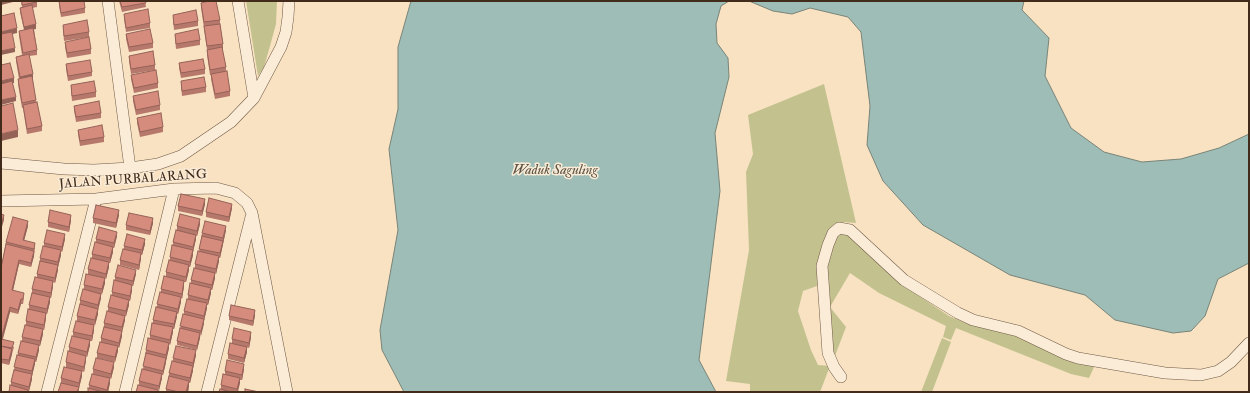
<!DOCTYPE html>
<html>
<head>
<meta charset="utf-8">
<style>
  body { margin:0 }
  #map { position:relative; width:1250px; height:393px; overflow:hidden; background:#f8e2c2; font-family:"IM FELL Double Pica",serif }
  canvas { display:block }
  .frame { position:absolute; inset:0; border:2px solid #432b1c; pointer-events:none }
</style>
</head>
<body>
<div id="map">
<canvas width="1250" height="393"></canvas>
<div class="frame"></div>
</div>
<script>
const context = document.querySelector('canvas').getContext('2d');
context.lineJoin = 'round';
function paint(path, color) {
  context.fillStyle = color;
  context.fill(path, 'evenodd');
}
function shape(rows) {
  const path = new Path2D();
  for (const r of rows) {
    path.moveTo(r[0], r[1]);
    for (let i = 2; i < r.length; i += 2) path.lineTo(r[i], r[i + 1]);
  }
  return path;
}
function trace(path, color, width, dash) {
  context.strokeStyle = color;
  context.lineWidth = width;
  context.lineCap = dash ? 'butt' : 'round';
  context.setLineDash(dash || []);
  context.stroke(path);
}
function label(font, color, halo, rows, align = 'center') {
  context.font = font + ' "IM FELL Double Pica",serif';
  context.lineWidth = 3;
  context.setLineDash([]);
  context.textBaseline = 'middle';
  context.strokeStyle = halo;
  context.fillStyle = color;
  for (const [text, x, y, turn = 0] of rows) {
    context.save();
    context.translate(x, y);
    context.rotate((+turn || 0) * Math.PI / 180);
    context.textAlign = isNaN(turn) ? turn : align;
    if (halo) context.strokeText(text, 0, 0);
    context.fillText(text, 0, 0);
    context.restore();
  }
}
const green = shape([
  [246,1,277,1,276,24,270,46,264,67,258,76],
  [824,84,856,223,844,222,831,229,823,250,817,286,803,291,798,311,811,350,818,365,830,366,820,392,750,392,750,384,726,381,749,250,746,172,753,154,748,115],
  [842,231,851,234,910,290,949,316,965,323,1012,335,1095,365,1089,378,1071,374,956,328,951,340,943,337,946,326,879,293,850,273,830,307,846,327,833,361,825,266,833,241],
  [942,338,951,342,932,392,921,392]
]);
const water = shape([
  [411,1,729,1,721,6,716,24,717,43,728,58,729,77,715,133,720,191,699,360,716,392,404,392,382,350,380,330,398,230,389,149,398,109,398,47,411,1],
  [749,1,1024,1,1022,10,1049,38,1045,76,1071,128,1104,152,1142,162,1181,159,1219,148,1249,134,1249,263,1218,279,1205,316,1191,331,1173,333,1115,320,1085,295,1010,275,923,225,883,181,867,145,870,106,861,32,848,17,810,8,792,14,773,11,749,1]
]);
const minor = shape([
  [108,1,130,168],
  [238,1,254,98],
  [1,163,64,169,94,170,130,168,158,164,181,156,231,122,254,98,281,47,286,32,288,17,289,1],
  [1,201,96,199,174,189,216,188,235,193,247,203,252,213,287,392],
  [841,377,834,367,828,353,822,266,828,245,833,233,839,228,850,230,904,280,958,313,973,320,1018,331,1066,354,1078,358,1165,373,1201,375,1218,371,1231,362,1249,343],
  [47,392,96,199],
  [125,392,174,189],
  [207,392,251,217]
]);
const wall = shape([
  [21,1,37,1,37,7,32,8,36,29,34,29,37,50,37,55,29,56,36,102,42,126,42,131,27,134,23,108,22,108,18,84,18,79,19,79,16,61,16,57,22,55,19,36,19,31,24,30,20,12,20,8,22,7],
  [59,1,85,8,85,13,61,17,59,6],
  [119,1,145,1,146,7,122,12],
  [201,3,220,20,220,24,223,44,223,49,222,49,226,67,226,71,230,91,230,96,215,99,211,79,211,75,210,75,207,55,207,50,201,7],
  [124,14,150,23,150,28,126,32,124,19],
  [173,15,198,21,198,26,174,30,173,20],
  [63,25,89,32,89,37,64,41,63,29],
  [126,34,153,43,153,48,129,52,126,39],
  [175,34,200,40,200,45,176,49,175,38],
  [65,42,91,49,91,54,67,58,65,47],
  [129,56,155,65,155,70,131,74,129,61],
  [179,63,205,69,205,74,181,78,179,68],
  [66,64,92,72,92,76,68,81,66,69],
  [131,75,158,83,158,88,134,93,131,79],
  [181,81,206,87,206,92,182,96,181,86],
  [71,85,96,92,96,97,72,101,71,90],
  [133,96,160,105,160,110,136,115,133,101],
  [74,106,101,113,101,118,76,122,74,110],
  [137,118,163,127,163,132,140,137,137,123],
  [78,130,104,137,104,142,80,146,78,134],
  [205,204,202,216,178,211,178,206],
  [232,208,229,222,206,217,206,212],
  [119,215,116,228,93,223,93,218],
  [71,220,69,232,48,227,48,222],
  [153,223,150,235,126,230,126,225],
  [200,224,197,236,196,236,196,239,193,252,193,255,190,267,189,267,189,270,186,282,184,282,184,286,182,299,181,298,181,302,178,314,177,314,174,329,173,329,173,332,170,345,169,344,169,348,166,360,166,363,163,375,162,375,162,378,158,392,139,385,139,381,143,369,146,350,150,338,150,335,153,323,153,320,161,292,161,289,166,277,166,272,170,260,170,257,173,245,173,242,177,230,177,226],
  [28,226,24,240,35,248,34,256,31,267,19,264,13,290,24,298,23,304,21,304,18,314,10,312,3,339,14,347,9,365,1,363,1,268,6,242],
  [226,230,220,258,219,258,219,261,216,274,215,273,215,278,212,290,211,290,211,293,208,305,207,305,207,308,197,350,177,345,177,341,184,314,184,311,188,299,188,295,191,283,191,280,195,268,195,264,199,252,202,233],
  [117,236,114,248,113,248,113,252,110,263,109,263,109,267,106,279,105,278,105,283,102,294,101,294,101,298,98,310,98,314,95,325,94,325,94,330,92,341,90,341,90,345,87,357,86,356,86,360,84,372,82,371,82,376,79,388,79,387,79,392,58,392,61,383,61,378,66,367,66,362,69,351,69,347,73,336,73,332,77,321,77,316,80,304,80,300,84,289,84,285,88,274,88,269,92,258,92,254,96,243,96,239],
  [65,239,62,252,61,251,61,255,58,267,58,270,55,283,53,282,53,286,51,298,50,298,50,302,47,314,46,314,46,318,44,330,43,330,43,334,40,346,39,346,39,350,36,362,35,362,32,376,32,379,29,391,28,391,28,392,11,386,11,382,18,353,22,341,22,337,26,325,26,321,29,309,29,305,32,293,32,289,37,277,37,274,40,262,40,258,44,247,44,243],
  [145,244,142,255,141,255,141,258,139,270,120,265,120,260,124,249,124,246],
  [136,274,133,286,132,286,132,290,130,301,129,301,129,305,126,316,125,316,125,320,122,332,122,336,119,348,118,347,118,351,115,362,97,358,97,353,101,342,101,338,104,327,104,323,108,311,108,307,112,296,112,292,115,281,115,277],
  [255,315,253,326,229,320,229,316],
  [251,337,249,348,247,347,247,352,244,363,228,359,228,354,232,344,232,339],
  [196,355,190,383,189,383,189,386,188,392,164,392,166,392,166,389,169,376,169,373,173,361,173,358],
  [114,367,111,379,110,378,110,383,108,392,88,392,89,389,89,385,93,374,93,369],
  [244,369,242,380,240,380,240,383,238,392,219,392,221,390,221,385,225,374,225,371]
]);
const shadedWall = shape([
  [1,1,13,1,13,2,1,5],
  [36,24,36,29,24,31,24,27],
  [17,28,17,33,1,37,1,32],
  [15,48,15,52,1,55,1,51],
  [33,74,33,79,20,82,20,77],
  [14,78,14,83,1,86,1,81],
  [16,97,16,101,1,105,1,100],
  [18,130,18,137,1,141,1,134],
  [205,199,205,204,202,216,202,211],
  [232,204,232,208,229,222,229,217],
  [119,210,119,215,116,228,116,223],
  [4,215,4,220,1,230,1,225],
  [71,215,71,220,69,232,69,227],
  [153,218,153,223,150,235,150,231],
  [200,219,200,224,197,236,197,231],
  [28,221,28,226,23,245,23,240],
  [226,226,226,230,220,258,220,253],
  [117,232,117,236,114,248,114,243],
  [65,234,65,239,62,252,62,247],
  [196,235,196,239,193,252,193,247],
  [145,239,145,244,142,255,142,250],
  [113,247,113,252,110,263,110,258],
  [61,250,61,255,58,267,58,262],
  [193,250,193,255,190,267,190,262],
  [34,251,34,256,31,267,31,263],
  [141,253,141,258,139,270,139,265],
  [219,256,219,261,216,274,216,269],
  [19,260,19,264,12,295,12,290],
  [109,262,109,267,106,279,106,274],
  [58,265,58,270,55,283,55,278],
  [189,265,189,270,186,282,186,277],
  [136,270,136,274,133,286,133,281],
  [215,273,215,278,212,290,212,285],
  [105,278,105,283,102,294,102,289],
  [53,281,53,286,51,298,51,293],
  [184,281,184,286,182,299,182,294],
  [132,285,132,290,130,301,130,296],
  [211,288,211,293,208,305,208,300],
  [101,294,101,298,98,310,98,305],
  [50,297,50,302,47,314,47,309],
  [181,297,181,302,178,314,178,309],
  [21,299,21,304,18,314,18,310],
  [129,300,129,305,126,316,126,311],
  [207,303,207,308,204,321,204,316],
  [10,307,10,312,1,344,1,339],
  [98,309,98,314,95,325,95,320],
  [255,310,255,315,253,326,253,321],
  [177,312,177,317,174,329,174,324],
  [46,313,46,318,44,330,44,325],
  [125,316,125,320,122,332,122,327],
  [204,319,204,324,201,336,201,331],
  [94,325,94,330,92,341,92,336],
  [173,327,173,332,170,345,170,340],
  [43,329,43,334,40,346,40,341],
  [122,331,122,336,119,348,119,343],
  [251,332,251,337,249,348,249,343],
  [200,333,200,338,197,350,197,346],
  [90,340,90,345,87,357,87,352],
  [169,343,169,348,163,375,163,371],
  [39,345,39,350,36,362,36,357],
  [118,346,118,351,115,362,115,357],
  [247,347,247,352,244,363,244,358],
  [12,349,12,354,9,365,9,360],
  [196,350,196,355,193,368,193,363],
  [86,356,86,360,84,372,84,367],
  [35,359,35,364,32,376,32,371],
  [114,362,114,367,111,379,111,374],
  [244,364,244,369,242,380,242,375],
  [193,366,193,371,190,383,190,378],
  [82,371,82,376,79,388,79,383],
  [32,374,32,379,29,391,29,387],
  [162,374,162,378,159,391,159,386],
  [110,378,110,383,108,392,107,392],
  [240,378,240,383,237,392,237,389],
  [189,381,189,386,188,392,186,392]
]);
const building = shape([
  [22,1,37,1,37,2,22,5,22,1],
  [59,1,84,1,85,8,61,13,59,1],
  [120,1,145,1,146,3,122,7,120,1],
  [209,1,216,1,220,20,204,22,201,3,209,1],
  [32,5,36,24,24,27,20,8,32,5],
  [148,9,150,23,126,28,124,14,148,9],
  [196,10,198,21,174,25,173,15,196,10],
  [14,13,17,28,1,32,1,16,14,13],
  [87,20,89,32,64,36,63,25,87,20],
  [220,24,223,44,207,46,204,26,220,24],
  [33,28,37,50,23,53,19,31,33,28],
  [150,29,153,43,129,47,126,34,150,29],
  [198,29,200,40,176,44,175,34,198,29],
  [12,32,15,48,1,51,1,34,12,32],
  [89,37,91,49,67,53,65,42,89,37],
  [222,47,226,67,210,70,207,50,222,47],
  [153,51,155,65,131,69,129,56,153,51],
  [29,54,33,74,20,77,16,57,29,54],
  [203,59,205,69,181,73,179,63,203,59],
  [90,60,92,72,68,76,66,64,90,60],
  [10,63,14,78,1,81,1,65,10,63],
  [156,70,158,83,134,88,131,75,156,70],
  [227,71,230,91,215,94,211,74,227,71],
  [32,76,36,100,22,103,18,79,32,76],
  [204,77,206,87,182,91,181,81,204,77],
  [12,81,16,97,1,100,1,84,12,81],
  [94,81,96,92,72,96,71,85,94,81],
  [158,91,160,105,136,110,133,96,158,91],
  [99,101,101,113,76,117,74,106,99,101],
  [37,102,42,126,27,129,23,105,37,102],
  [13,103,18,130,1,134,1,106,13,103],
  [161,113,163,127,140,132,137,118,161,113],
  [102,125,104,137,80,141,78,130,102,125],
  [181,194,205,199,202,211,178,206,181,194],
  [209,198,232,204,229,217,206,212,209,198],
  [96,205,119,210,116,223,93,218,96,205],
  [50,210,71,215,69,227,48,222,50,210],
  [129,213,153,218,150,231,126,225,129,213],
  [1,214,4,215,1,225,1,214],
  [180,214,200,219,197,231,177,226,180,214],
  [13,217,28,221,23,240,35,243,34,249,6,242,13,217],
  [205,221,226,226,223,238,202,233,205,221],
  [99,227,117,232,114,243,96,239,99,227],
  [47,230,65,234,62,247,44,243,47,230],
  [176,230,196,235,193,247,173,242,176,230],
  [127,234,145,239,142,250,124,246,127,234],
  [202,236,223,241,220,253,199,249,202,236],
  [95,242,113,247,110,258,92,254,95,242],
  [6,244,34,251,31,263,19,260,12,290,24,293,23,299,21,299,18,310,10,307,1,339,14,342,12,348,1,346,1,268,6,244],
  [172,245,193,250,190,262,170,257,172,245],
  [43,246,61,250,58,262,40,258,43,246],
  [123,249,141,253,139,265,120,260,123,249],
  [198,251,219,256,216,269,195,264,198,251],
  [91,258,109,262,106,274,88,269,91,258],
  [169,260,189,265,186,277,166,272,169,260],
  [40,261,58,265,55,278,37,274,40,261],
  [118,265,136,270,133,281,115,277,118,265],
  [194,268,215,273,212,285,191,280,194,268],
  [86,274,105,278,102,289,84,285,86,274],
  [164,276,184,281,182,294,161,289,164,276],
  [35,277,53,281,51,293,32,289,35,277],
  [114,280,132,285,130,296,112,292,114,280],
  [190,283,211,288,208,300,188,295,190,283],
  [83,289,101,294,98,305,80,300,83,289],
  [160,292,181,297,178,309,157,304,160,292],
  [32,293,50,297,47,309,29,305,32,293],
  [111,295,129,300,126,311,108,307,111,295],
  [187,299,207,303,204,316,184,311,187,299],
  [80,304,98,309,95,320,77,316,80,304],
  [231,305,255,310,253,321,229,316,231,305],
  [156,307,177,312,174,324,153,320,156,307],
  [28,309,46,313,44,325,26,321,28,309],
  [107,311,125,316,122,327,104,323,107,311],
  [183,314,204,319,201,331,180,326,183,314],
  [76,321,94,325,92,336,73,332,76,321],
  [152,323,173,327,170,340,150,335,152,323],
  [25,325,43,329,40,341,22,337,25,325],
  [104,327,122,331,119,343,101,338,104,327],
  [180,328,200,333,197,346,177,341,180,328],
  [234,328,251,332,249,343,232,339,234,328],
  [72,336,90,340,87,352,69,347,72,336],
  [148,338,169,343,166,355,146,350,148,338],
  [21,341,39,345,36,357,18,353,21,341],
  [100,342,118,346,115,357,97,353,100,342],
  [230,343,247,347,244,358,228,354,230,343],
  [1,346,12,349,9,360,1,359,1,346],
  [176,346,196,350,193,363,173,358,176,346],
  [68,351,86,356,84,367,66,362,68,351],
  [146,353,166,358,163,371,143,366,146,353],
  [17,355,35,359,32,371,14,367,17,355],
  [96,358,114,362,111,374,93,369,96,358],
  [227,360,244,364,242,375,225,371,227,360],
  [172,361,193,366,190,378,169,373,172,361],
  [64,367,82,371,79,383,61,378,64,367],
  [142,369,162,374,159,386,139,381,142,369],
  [14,370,32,374,29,387,11,382,14,370],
  [92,374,110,378,107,390,89,385,92,374],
  [223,374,240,378,237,389,221,385,223,374],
  [169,376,189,381,186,392,179,392,166,389,169,376],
  [61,383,79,387,77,392,58,392,61,383],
  [10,385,28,390,28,392,9,392,10,385],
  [138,385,158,390,158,392,136,392,138,385],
  [88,388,103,392,88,392,88,388],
  [220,389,231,392,219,392,220,389],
  [245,389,259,392,245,392,245,389]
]);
const streetNames = [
  ["JALAN PURBALARANG",133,180,-4]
];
const waterNames = [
  ["Waduk Saguling",555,171]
];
paint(green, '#c3c28f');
paint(water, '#9dbdb6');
trace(water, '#798378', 1);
trace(minor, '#705946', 12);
trace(minor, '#faecd7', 11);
paint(wall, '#b7786c');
paint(shadedWall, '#956258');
paint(building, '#d58c7d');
trace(building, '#956258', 1);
label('13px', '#432b1c', '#faecd7', streetNames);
label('italic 14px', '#5a5042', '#faecd7', waterNames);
</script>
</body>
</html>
